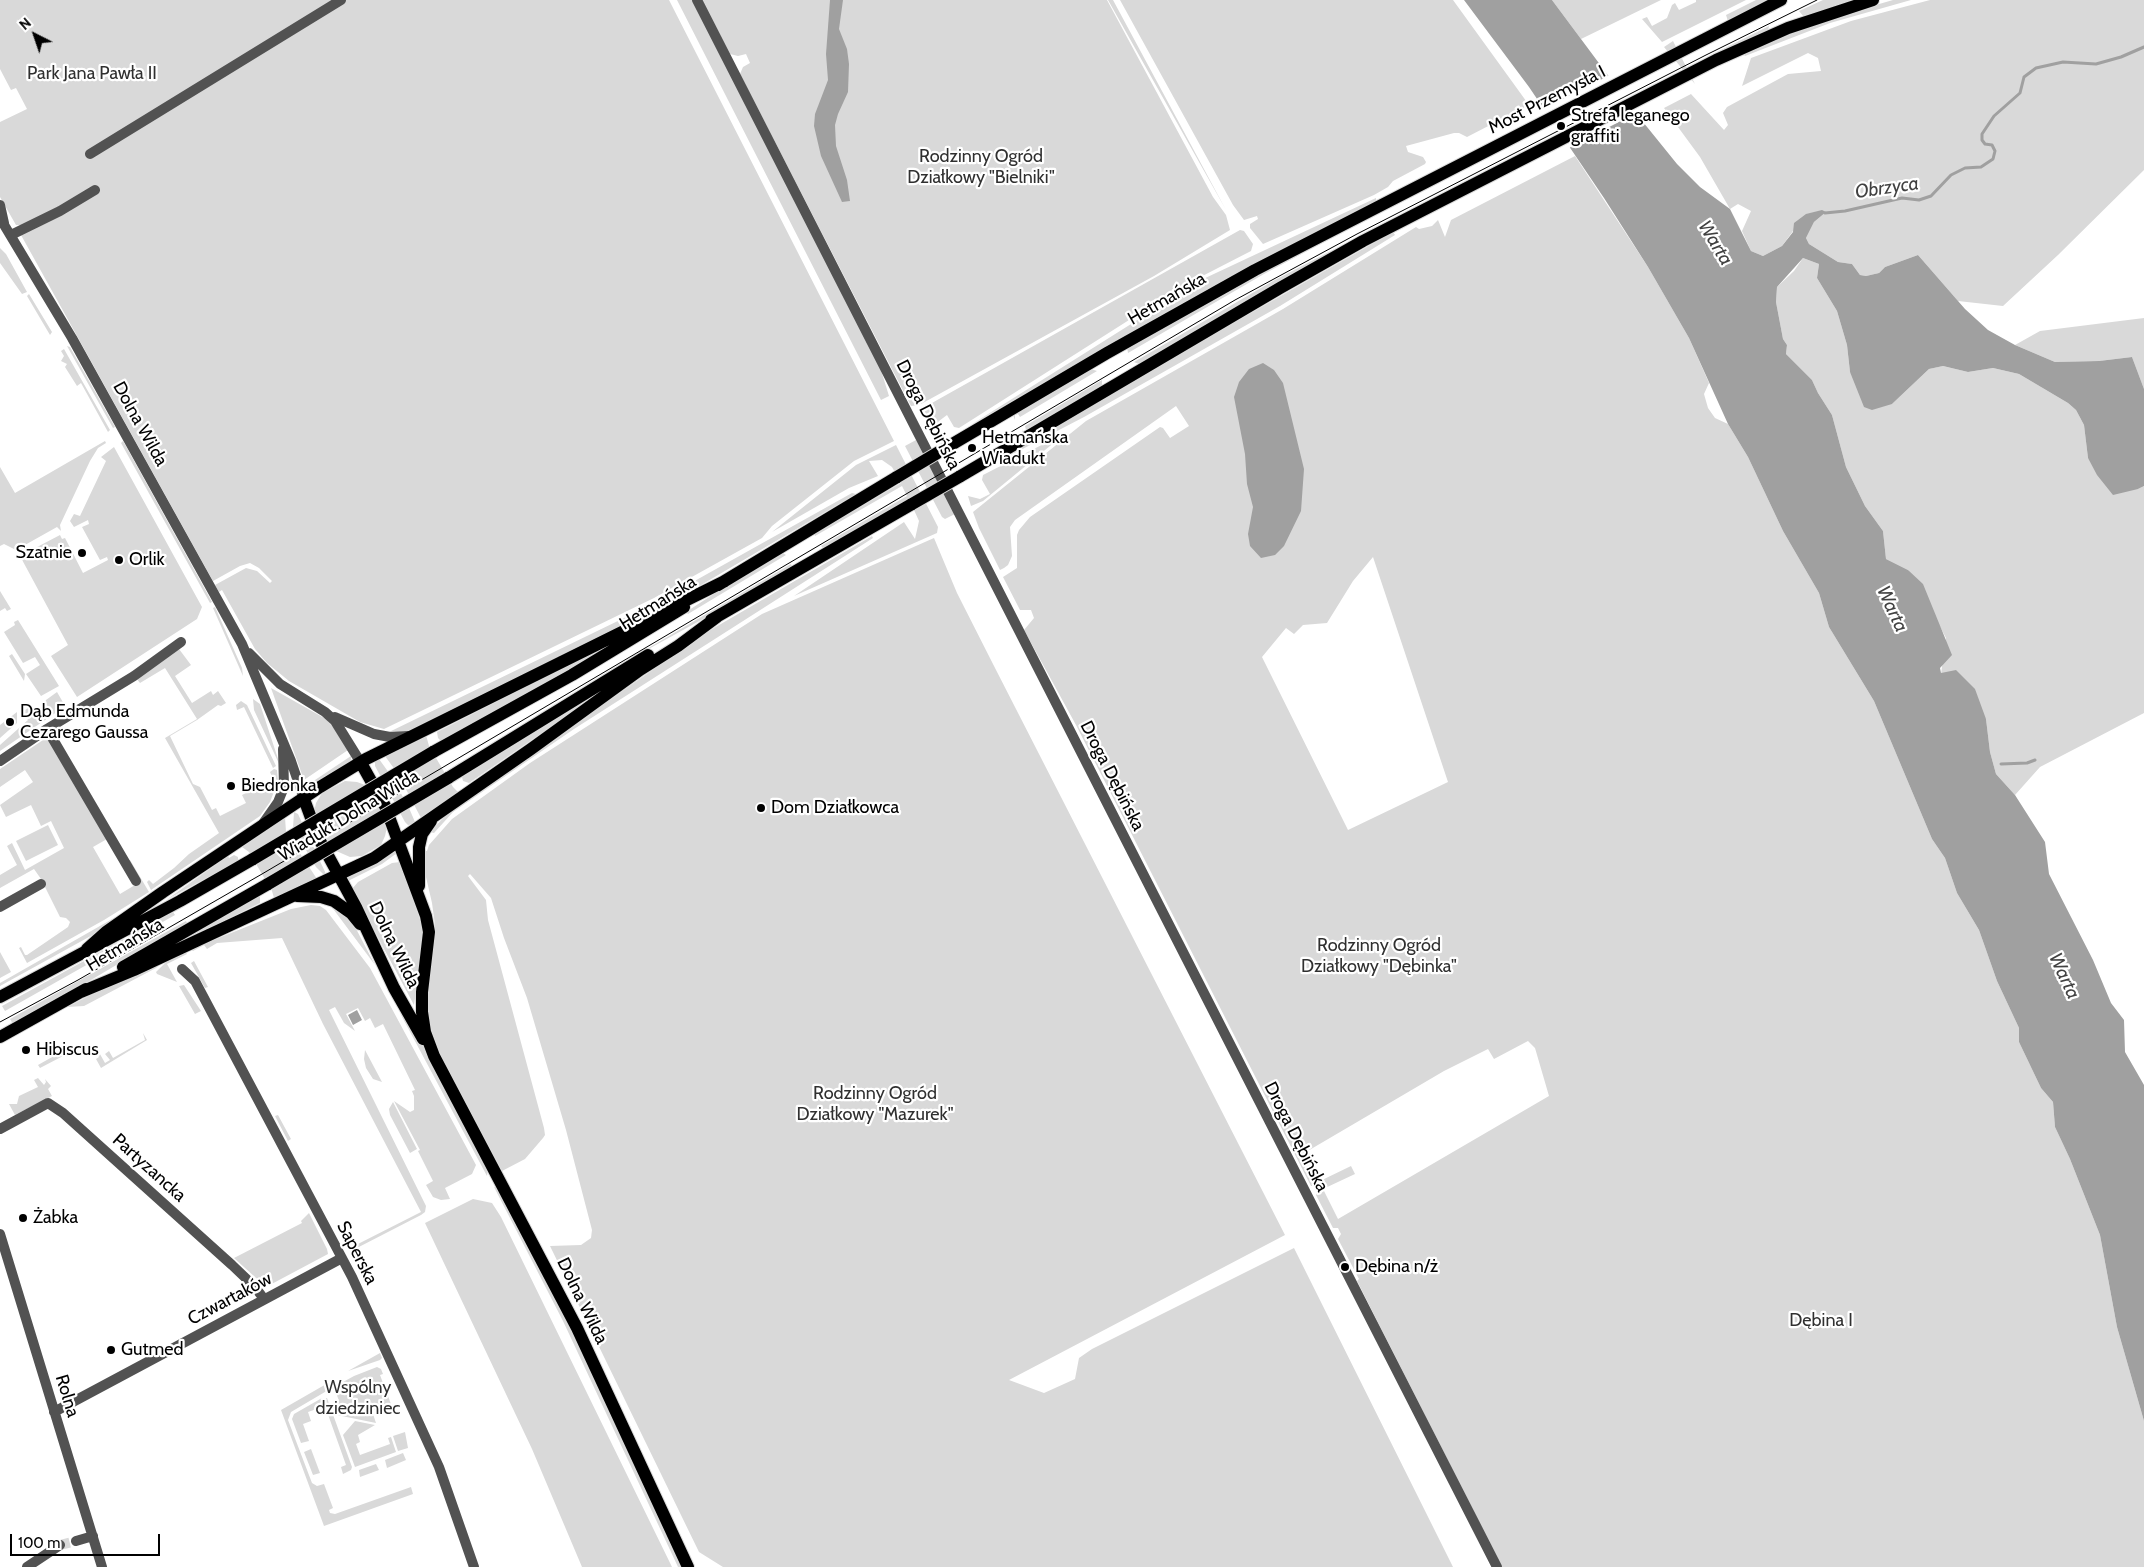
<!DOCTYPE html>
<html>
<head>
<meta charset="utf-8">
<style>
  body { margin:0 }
  #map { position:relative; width:2144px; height:1567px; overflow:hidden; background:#fff; font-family:Cabin,sans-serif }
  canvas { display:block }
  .north { position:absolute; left:10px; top:10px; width:50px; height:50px; -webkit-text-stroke:4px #fff; paint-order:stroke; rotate:319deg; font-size:14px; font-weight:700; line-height:20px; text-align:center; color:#000 }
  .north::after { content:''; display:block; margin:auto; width:18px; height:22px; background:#000; clip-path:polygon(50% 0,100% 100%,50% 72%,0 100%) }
  .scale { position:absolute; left:10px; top:1534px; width:150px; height:22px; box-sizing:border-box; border:2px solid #000; border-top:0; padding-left:6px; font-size:15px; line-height:18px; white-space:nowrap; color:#000; -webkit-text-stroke:4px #fff; paint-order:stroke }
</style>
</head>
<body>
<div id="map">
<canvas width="2144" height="1567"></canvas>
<div class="north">N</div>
<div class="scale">100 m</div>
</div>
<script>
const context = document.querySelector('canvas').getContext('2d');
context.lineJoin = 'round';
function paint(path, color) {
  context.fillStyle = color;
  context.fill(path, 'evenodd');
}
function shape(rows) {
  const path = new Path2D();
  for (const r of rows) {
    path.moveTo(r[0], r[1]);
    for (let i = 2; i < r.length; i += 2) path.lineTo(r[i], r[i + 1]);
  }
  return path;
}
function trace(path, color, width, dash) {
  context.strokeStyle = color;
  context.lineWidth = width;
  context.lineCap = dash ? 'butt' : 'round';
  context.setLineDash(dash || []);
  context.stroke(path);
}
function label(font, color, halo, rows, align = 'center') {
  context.font = font + ' Cabin,sans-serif';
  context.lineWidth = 4.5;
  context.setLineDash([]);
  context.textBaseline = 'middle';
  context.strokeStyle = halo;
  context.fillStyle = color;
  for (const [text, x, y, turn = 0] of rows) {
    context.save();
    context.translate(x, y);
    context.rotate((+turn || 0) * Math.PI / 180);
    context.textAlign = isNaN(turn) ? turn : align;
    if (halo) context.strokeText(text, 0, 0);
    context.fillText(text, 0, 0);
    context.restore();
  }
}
const green = shape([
  [0,0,669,0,894,441,854,461,772,526,762,538,654,598,384,729,360,722,289,681,267,663,255,649,222,590,219,592,215,585,246,568,257,571,270,583,272,581,259,568,250,563,240,566,213,581,21,235,21,225,16,225,0,197,0,122,27,109,16,88,11,90,0,69],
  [677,0,692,0,880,367,889,396,881,400],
  [702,0,1107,0,1213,197,1226,215,1230,230,1154,276,921,404,918,398,920,405,911,406,740,74,743,67,750,63,746,54,738,56,730,54],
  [1108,0,1113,0,1226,210],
  [1120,0,1453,0,1529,105,1467,137,1459,133,1454,133,1406,146,1408,152,1423,157,1426,162,1425,164,1393,181,1388,187,1374,195,1263,244,1250,228,1250,224,1258,219,1257,216,1244,220,1233,205],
  [1552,0,1661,0,1581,39],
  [1696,0,1746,0,1662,42,1642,19,1647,17,1652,26,1667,18,1672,5,1675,3,1679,10,1696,2],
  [1756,0,1769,0,1728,21,1726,15],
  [1823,0,1852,0,1804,17,1799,11],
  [1893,0,1911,0,1830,23,1745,56,1744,55,1744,53,1789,34,1848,13],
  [1930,0,2144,0,2144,170,2058,255,2003,306,1958,301,1918,255,1885,267,1879,273,1866,276,1860,275,1852,264,1838,262,1809,244,1806,238,1814,222,1826,212,1793,231,1782,246,1763,256,1751,251,1742,231,1751,211,1738,204,1730,209,1700,157,1664,108,1691,94,1724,130,1728,125,1723,113,1727,107,1788,74,1821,71,1818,58,1808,53,1742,86,1751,58,1851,21],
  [1769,26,1768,31,1707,59,1707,57],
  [1673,41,1695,84,1664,47],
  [1575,156,1648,267,1689,338,1709,383,1704,394,1708,408,1715,418,1728,424,1748,457,1783,531,1819,593,1829,627,1874,701,1932,839,1945,858,1957,893,1979,930,1997,981,2019,1028,2019,1042,2041,1088,2053,1102,2055,1127,2070,1159,2100,1235,2117,1327,2144,1421,2144,1567,1502,1567,1357,1281,1359,1279,1338,1239,1341,1234,1338,1228,1333,1228,1316,1195,1318,1191,1315,1186,1311,1186,1076,725,1024,630,1034,618,1031,610,1020,610,1003,577,1017,568,1017,535,1019,530,1030,517,1160,427,1163,428,1170,438,1189,426,1176,406,1015,520,1010,527,1012,556,1008,565,1004,568,1000,570,979,528,973,512,1086,421,1283,309,1416,227,1419,229,1432,226,1438,220,1445,237,1451,220],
  [1373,557,1448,782,1348,830,1262,657,1286,628,1294,634,1303,625,1327,623,1353,581],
  [1528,1041,1535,1048,1549,1096,1338,1219,1323,1189,1355,1174,1351,1166,1320,1181,1306,1152,1444,1071,1488,1049,1494,1059],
  [1376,198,1376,201,1177,306,969,426,1201,280],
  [1419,205,1139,364,1134,362,1273,281],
  [1240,230,1244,231,1253,244,1251,251,1181,287,959,428,954,427,947,415,939,421,934,430,923,408],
  [1393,232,1395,235,1280,306,1084,417,988,467,1235,322],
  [1329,239,1264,274,1128,353,1127,347,1236,286],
  [0,248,6,254,27,292,22,294,0,263],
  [1803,258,1819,264,1817,278,1837,311,1847,345,1850,372,1892,404,1929,369,1943,366,1968,372,1993,368,2019,374,2068,403,2076,410,2084,425,2088,458,2138,489,2144,486,2144,713,2040,767,2015,795,1996,774,1990,752,1986,719,1941,674,1946,638,1936,619,1908,570,1886,559,1883,531,1865,506,1846,467,1832,415,1818,393,1812,380,1786,354,1787,345,1783,339,1776,302,1777,287,1794,271],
  [29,294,52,332,50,335,27,296],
  [2144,318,2144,389,2132,357,2099,361,2055,362,2015,345,2040,331],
  [67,346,70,347,115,427,113,428],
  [64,349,110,430,108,432,81,383,77,386,65,367,67,364,61,361,64,356,61,351],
  [1091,369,1097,371,1020,417,1018,414,1015,415,1015,420,1013,415],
  [1102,380,1102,387,1023,433,1022,428,1023,431,1026,430,1025,426],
  [1067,432,983,501,971,506,968,496,980,499,990,494,982,480,983,475],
  [916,440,955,514,945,519,942,517,905,446],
  [105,441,106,443,98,448,90,461,60,525,61,531,57,527,16,550,4,544,0,546,0,467,15,493],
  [123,441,212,602,210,603,121,443],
  [896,445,938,527,937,533,794,596,904,522,915,539,919,521,909,499,825,550,821,546,907,496,902,486,815,536,814,534,901,483,892,467,882,460,869,461,878,476,849,488,772,532,856,465],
  [114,447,202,607,197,619,77,697,51,656,68,645,20,556,60,535,62,539,65,538,83,573,108,560,107,557,100,560,82,527,89,524,88,520,74,527,70,521,74,514,80,516,106,461,101,457],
  [852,493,856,494,696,588,659,608,410,731,387,733,657,602],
  [872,536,873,538,574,729,453,812,434,833,430,832,448,813,707,632],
  [934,538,957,593,994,666,1285,1235,1009,1380,1044,1393,1075,1379,1079,1358,1092,1349,1294,1248,1453,1567,723,1567,699,1552,550,1246,581,1245,591,1238,592,1230,566,1130,527,998,504,938,491,898,470,874,468,876,486,900,488,920,544,1128,545,1135,543,1138,525,1159,502,1171,439,1053,431,1031,427,1000,435,925,432,903,423,864,422,851,427,851,429,845,452,819,530,763,762,614],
  [783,553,786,555,688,614,686,612,743,575],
  [791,564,792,567,734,602,623,663],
  [0,591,11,609,7,611,5,608,0,611],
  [215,607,242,668,243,676,213,608],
  [18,620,59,686,41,696,26,674,40,665,35,657,23,663,4,632,15,625,14,622],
  [616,641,617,643,441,741,438,738,437,732],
  [179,649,191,665,175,676,192,703,211,691,213,695,218,691,226,703,221,706,218,705,197,720,170,736,193,784,200,787,212,810,216,808,220,816,246,803,242,795,273,779,270,772,274,769,277,770,278,781,270,802,260,816,151,890,147,882,149,880,153,884,174,868,189,854,219,833,165,738,197,719,165,668,140,683,136,678],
  [12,654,25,674,24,681,9,656],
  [632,671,469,783,463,781,462,777],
  [271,688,326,719,334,728,348,750,304,780],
  [57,692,64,704,64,707,0,751,0,745,28,720,22,712,28,708,34,715,43,707,46,700],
  [253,699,260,704,281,768,254,710],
  [241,701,247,705,276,766,273,768,244,707,237,710,236,705],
  [17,712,17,723,0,738,0,725],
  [426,735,429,746,453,787,458,792,421,818,398,774,385,756],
  [43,740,49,740,107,839,93,847,120,894,140,882,128,861,130,860,149,892,104,920,27,963,19,948,21,947,25,955,27,955,68,927,70,922,66,918,60,917,41,879,34,869,0,888,0,875,17,865,7,846,12,843,25,870,64,848,51,821,41,826,31,805,6,817,0,805,33,782,25,770,0,787,0,769],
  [351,756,351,762,309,788,306,786],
  [379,759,392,777,409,808,415,822,413,824,408,825,405,822,375,766,375,762],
  [345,781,357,782,365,785,377,802,387,827,385,836,381,845,362,856,350,857,334,850,323,833,314,812,316,803,322,793],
  [294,812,298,814,326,874,324,875,316,867,293,828],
  [285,817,286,832,317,879,274,898,272,891,249,852,242,847],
  [48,825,58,845,26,861,16,841],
  [396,849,397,853,382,864,348,881,346,877],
  [234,855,238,857,238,861,166,900,228,856,229,858],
  [400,862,423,928,423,944,414,1005,352,889,358,882,392,863],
  [260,896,260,903,214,926,187,937],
  [311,905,320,906,326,910,370,968,476,1165,472,1174,445,1188,450,1199,441,1200,433,1197,426,1185,433,1181,418,1151,420,1150,394,1101,410,1112,414,1110,414,1096,412,1091,415,1090,383,1024,375,1028,370,1018,365,1021,358,1008,346,1014,355,1031,344,1023,335,1007,329,1010,426,1206,425,1212,421,1215,353,1250,352,1247,421,1212,323,1024,282,938,217,943,207,949,204,945,193,951,191,949,291,909],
  [135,906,98,932,0,986,0,983],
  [331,906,335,906,353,923,375,965],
  [173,912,175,915,5,1011,2,1006],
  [186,921,187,923,59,999,13,1024,10,1019],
  [185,951,187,954,167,964,177,982,157,974,156,972,169,959],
  [0,952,11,972,0,978],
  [168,956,156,968,84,1006,67,1007],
  [194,961,208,987,205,988,191,963],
  [184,985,201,1011,195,1014,179,986],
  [400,1013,415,1032,430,1058,488,1170,487,1176],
  [143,1033,147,1040,101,1068,96,1059,99,1057,93,1049,96,1047,105,1063,110,1060,105,1054,109,1051,113,1058,145,1040],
  [365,1050,382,1082,373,1079,366,1068,364,1059],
  [61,1052,63,1056,40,1068,38,1065],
  [38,1078,44,1085,46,1082,45,1079,51,1086,48,1089,52,1096,15,1115,9,1104,17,1104,19,1096,38,1087,34,1080],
  [393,1102,417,1149,410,1153,390,1115,389,1109],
  [278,1115,291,1139,288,1141,275,1116],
  [494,1187,497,1188,569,1325,682,1567,678,1567,563,1321],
  [473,1199,492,1203,501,1217,672,1567,582,1567,532,1449,425,1223],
  [309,1213,327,1249,328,1254,266,1287,234,1258,302,1223,301,1221],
  [380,1353,382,1358,380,1360,348,1371],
  [377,1367,381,1369,383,1374,380,1375,391,1404,372,1411,376,1423,337,1415,332,1404,339,1401,334,1387,354,1376],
  [328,1383,330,1389,291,1412,288,1420,312,1483,317,1486,324,1484,333,1508,329,1510,330,1513,335,1514,411,1487,413,1494,324,1526,281,1410],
  [322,1398,327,1398,352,1467,351,1470,343,1474,341,1467,346,1465,325,1406,308,1412,311,1421,303,1424,309,1441,301,1443,292,1419,294,1414],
  [355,1421,375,1425,358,1435,360,1442,356,1444,360,1455,390,1444,388,1438,391,1437,396,1452,355,1467,343,1435],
  [405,1432,408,1448,398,1451,393,1436],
  [311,1449,320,1473,313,1475,304,1452],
  [403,1453,406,1460,387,1468,385,1460],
  [376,1464,379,1470,360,1477,359,1470]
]);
const water = shape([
  [830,0,843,0,839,29,847,49,849,64,848,92,838,114,835,125,836,146,847,180,850,201,842,202,821,156,814,126,815,114,828,80,826,54],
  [1464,0,1552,0,1639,117,1677,164,1700,187,1730,209,1751,251,1763,256,1782,246,1793,232,1794,223,1806,214,1822,210,1826,212,1814,222,1806,238,1809,244,1838,262,1852,264,1860,275,1866,276,1879,273,1885,267,1918,255,1965,309,1988,330,2015,345,2055,362,2099,361,2132,357,2144,389,2144,486,2138,489,2113,495,2097,475,2088,458,2084,425,2076,410,2068,403,2019,374,1993,368,1968,372,1943,366,1929,369,1892,404,1872,410,1864,407,1850,372,1847,345,1837,311,1817,278,1819,264,1803,258,1777,287,1776,302,1783,339,1787,345,1786,354,1812,380,1818,393,1832,415,1846,467,1865,506,1883,531,1886,559,1908,570,1923,584,1952,655,1940,668,1941,673,1956,670,1975,689,1986,719,1990,752,1996,774,2015,795,2045,842,2049,874,2093,960,2111,1003,2124,1020,2125,1052,2144,1085,2144,1421,2117,1327,2100,1235,2070,1159,2055,1127,2053,1102,2041,1088,2019,1042,2019,1028,1997,981,1979,930,1957,893,1945,858,1932,839,1874,701,1829,627,1819,593,1783,531,1748,457,1728,424,1689,338,1648,267,1604,198,1529,87],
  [1263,363,1274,370,1283,383,1304,469,1301,511,1284,546,1275,555,1261,558,1250,546,1248,534,1253,507,1247,484,1245,454,1234,397,1239,382,1249,369],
  [357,1010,362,1020,353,1025,348,1015]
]);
const pier = shape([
  [1610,75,1638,112,1567,149,1541,110]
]);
const stream = shape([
  [1825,213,1845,211,1902,198,1919,200,1931,196,1951,175,1965,168,1981,167,1993,159,1995,151,1992,145,1985,144,1982,140,1982,134,1994,116,2020,93,2024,77,2036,68,2063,62,2096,64,2121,57,2144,47],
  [2001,764,2027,763,2035,760]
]);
const minorTunnel = shape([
  [60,1545,76,1541]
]);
const minor = shape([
  [697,0,1497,1567],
  [90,154,341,0],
  [0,205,4,223],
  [0,218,72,338,242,644,291,761,304,799],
  [11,235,60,211,95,190],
  [249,653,280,684,325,712,335,721,361,763],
  [335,717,374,734,390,737,408,736],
  [47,729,136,881],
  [0,761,47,729,134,676,181,642],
  [264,822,278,802,284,787,283,749],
  [0,907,41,884],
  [182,969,195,981,352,1277,439,1467,474,1567],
  [0,1129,48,1103,63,1113,232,1265,255,1287,264,1299],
  [0,1234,102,1567],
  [54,1412,342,1258],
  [76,1541,93,1536],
  [27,1567,60,1545]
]);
const major = shape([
  [944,449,1107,353,1255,270,1781,0],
  [959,477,1280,288,1363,241,1716,60,1788,28,1873,0],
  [718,585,897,477],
  [711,620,912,504],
  [433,752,572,675,684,607],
  [361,763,385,806,426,916,429,932,422,992,422,1012,425,1032,434,1056,577,1328,688,1567],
  [448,778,648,655],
  [304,799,318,837,356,907,394,988,423,1039],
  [419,886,419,847,422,834,431,821],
  [297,896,321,897,334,901,351,913,360,924],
  [87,949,106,932,163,892,320,787,366,759,725,581],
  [123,967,268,884],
  [81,992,134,970,374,858,531,749,640,670,678,646,717,617],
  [0,997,180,901,253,859],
  [0,1037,86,989]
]);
const tram = shape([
  [0,1022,78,980,262,874,1235,300,1357,234,1706,55,1817,0]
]);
const majorBridge = shape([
  [897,477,944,449],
  [912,504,959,477],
  [253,859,433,752],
  [268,884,448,778]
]);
const markers = [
  [1561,126,5,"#000"],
  [972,448,5,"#000"],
  [82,553,5,"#000"],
  [119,560,5,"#000"],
  [10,722,5,"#000"],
  [231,786,5,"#000"],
  [761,808,5,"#000"],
  [26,1050,5,"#000"],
  [23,1218,5,"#000"],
  [1345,1267,5,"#000"],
  [111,1350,5,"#000"]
];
const parkNames = [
  ["Park Jana Pawła II",92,74],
  ["Rodzinny Ogród",981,157],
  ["Działkowy \"Bielniki\"",981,178],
  ["Rodzinny Ogród",1379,946],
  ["Działkowy \"Dębinka\"",1379,967],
  ["Rodzinny Ogród",875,1094],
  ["Działkowy \"Mazurek\"",875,1115],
  ["Dębina I",1821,1321],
  ["Wspólny",358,1388],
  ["dziedziniec",358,1409]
];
const streetNames = [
  ["Most Przemysła I",1547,100,-27],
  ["Hetmańska",1167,299,-30],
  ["Droga Dębińska",928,415,63],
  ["Dolna Wilda",140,424,61],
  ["Hetmańska",658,603,-32],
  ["Droga Dębińska",1112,776,63],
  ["Wiadukt Dolna Wilda",349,816,-31],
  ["Hetmańska",125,945,-31],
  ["Dolna Wilda",394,945,64],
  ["Droga Dębińska",1296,1137,63],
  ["Partyzancka",149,1168,42],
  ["Saperska",357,1253,63],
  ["Czwartaków",230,1299,-28],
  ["Dolna Wilda",582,1301,64],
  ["Rolna",67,1396,73]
];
const poiNames = [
  ["Strefa leganego",1571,116],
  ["graffiti",1571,137],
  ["Hetmańska",982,438],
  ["Wiadukt",982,459],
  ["Szatnie",72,553,"right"],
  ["Orlik",129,560],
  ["Dąb Edmunda",20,712],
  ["Cezarego Gaussa",20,733],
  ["Biedronka",241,786],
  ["Dom Działkowca",771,808],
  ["Hibiscus",36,1050],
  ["Żabka",33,1218],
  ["Dębina n/ż",1355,1267],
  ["Gutmed",121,1350]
];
const waterNames = [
  ["Obrzyca",1887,188,-8],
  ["Warta",1715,243,59],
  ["Warta",1892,609,65],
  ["Warta",2064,976,65]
];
paint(green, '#d9d9d9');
paint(water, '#a0a0a0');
paint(pier, '#fff');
trace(stream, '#a0a0a0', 3);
trace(minorTunnel, '#d9d9d9', 10, [10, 5]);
trace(major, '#dbdbdb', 14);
trace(minor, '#525252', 10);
trace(major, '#000', 12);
trace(tram, '#000', 1);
trace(majorBridge, '#dbdbdb', 14, []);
trace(majorBridge, '#000', 12);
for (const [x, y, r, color] of markers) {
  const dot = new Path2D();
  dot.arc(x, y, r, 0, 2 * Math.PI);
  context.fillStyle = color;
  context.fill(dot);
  trace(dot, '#fff', 2);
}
label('18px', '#303030', '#fff', parkNames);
label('18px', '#000', '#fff', streetNames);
label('18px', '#000', '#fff', poiNames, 'left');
label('italic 19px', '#414141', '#fff', waterNames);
</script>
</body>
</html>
